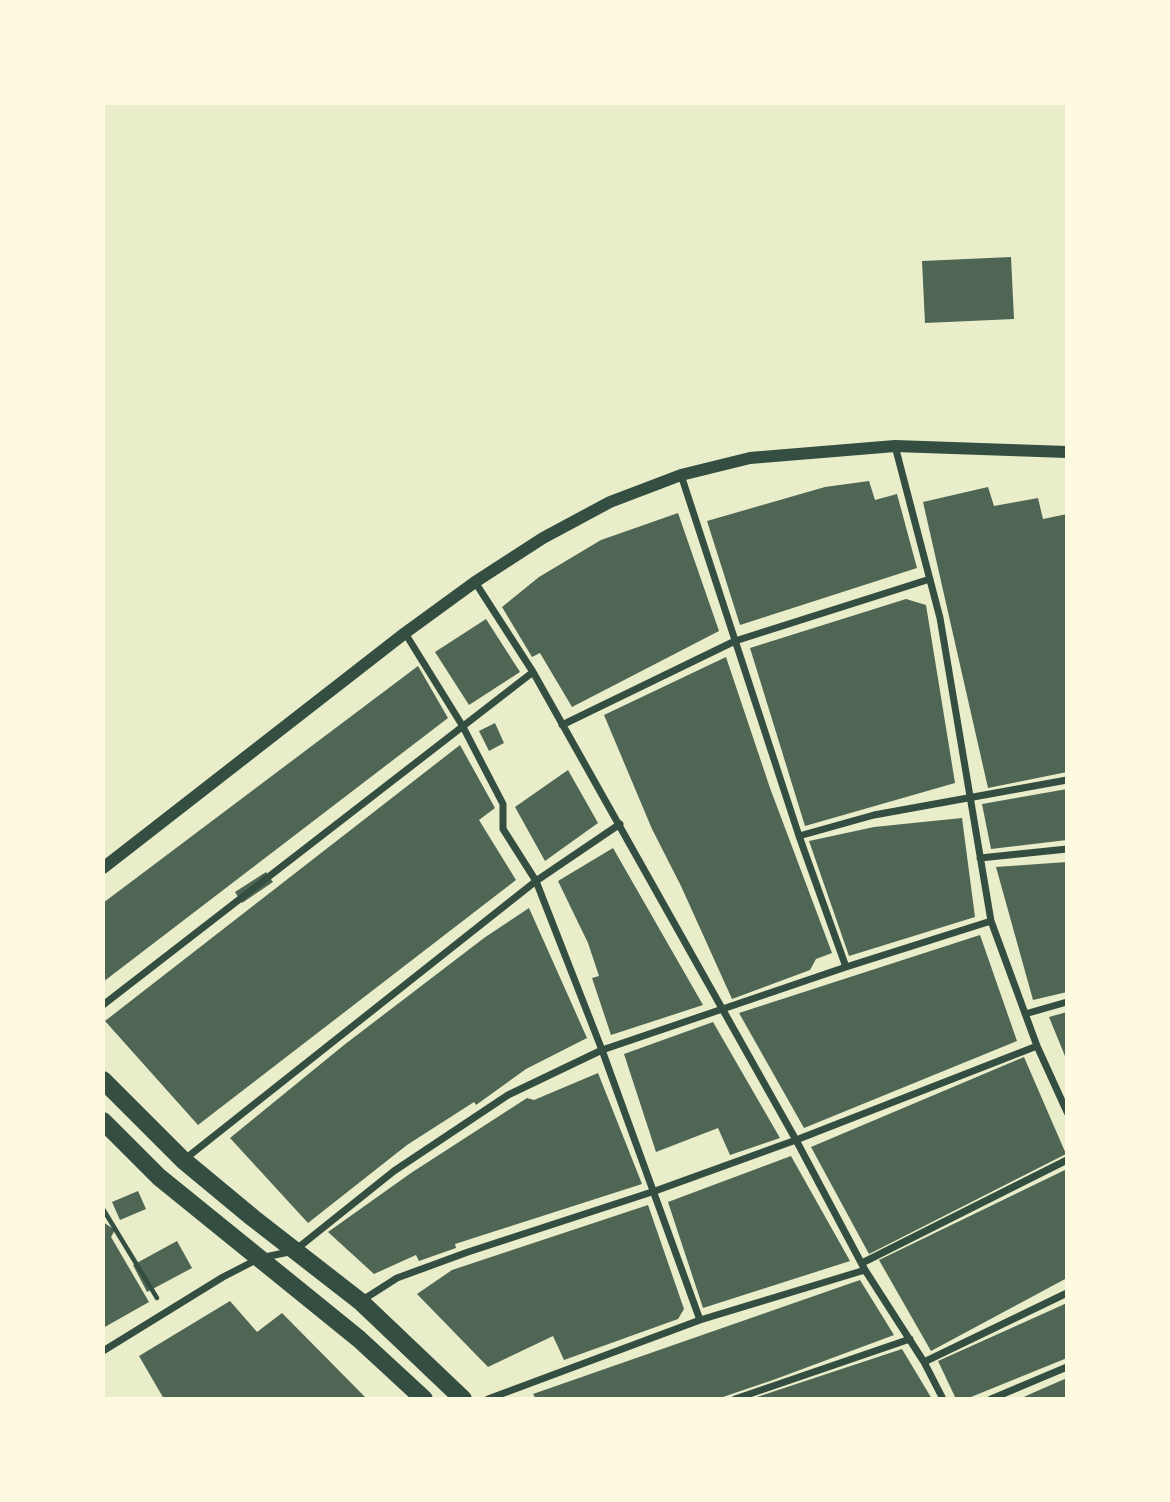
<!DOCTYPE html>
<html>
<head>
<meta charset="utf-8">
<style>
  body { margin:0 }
  #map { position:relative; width:1170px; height:1502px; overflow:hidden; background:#e9edc9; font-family:Raleway,sans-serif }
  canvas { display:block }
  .frame { position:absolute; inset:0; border:105px solid #fefae0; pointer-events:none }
</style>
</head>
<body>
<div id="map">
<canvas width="1170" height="1502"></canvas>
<div class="frame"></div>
</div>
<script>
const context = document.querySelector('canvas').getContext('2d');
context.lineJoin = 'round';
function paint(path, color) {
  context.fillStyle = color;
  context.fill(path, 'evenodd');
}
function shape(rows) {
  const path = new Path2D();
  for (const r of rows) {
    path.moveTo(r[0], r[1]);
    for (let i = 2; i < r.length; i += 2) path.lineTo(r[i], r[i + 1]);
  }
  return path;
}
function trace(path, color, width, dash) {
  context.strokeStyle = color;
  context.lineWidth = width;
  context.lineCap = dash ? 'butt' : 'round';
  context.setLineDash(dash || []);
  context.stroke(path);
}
const building = shape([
  [1011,257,1014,319,925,323,922,261],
  [869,481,875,500,897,494,917,568,740,625,707,521,825,487],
  [988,487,994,506,1038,498,1043,519,1067,514,1067,772,988,788,923,502],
  [678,513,719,631,572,707,540,653,532,657,502,607,539,577,601,540],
  [906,599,926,605,955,783,805,826,750,648],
  [486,619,520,672,469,705,435,652],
  [726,657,770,788,832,953,816,959,810,970,732,999,681,886,652,829,604,715],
  [418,666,448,718,103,982,103,903],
  [495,723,504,743,489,751,479,731],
  [460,745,495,808,479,820,516,880,198,1125,105,1021],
  [568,770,598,823,545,861,515,807],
  [1067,789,1067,840,991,849,982,804],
  [962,818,975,917,849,956,809,841,874,827],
  [613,848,703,1005,611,1035,592,978,599,976,588,943,558,881],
  [1067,862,1067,992,1033,1000,996,867],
  [266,872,273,882,242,903,235,892],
  [529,908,587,1038,526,1069,476,1105,474,1102,407,1145,308,1223,230,1138,344,1045,484,938],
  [980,935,1017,1041,804,1128,739,1013],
  [1067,1012,1067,1061,1049,1017],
  [713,1022,780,1138,730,1155,718,1128,656,1152,624,1054],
  [1024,1057,1066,1154,869,1254,811,1147],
  [598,1073,642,1184,455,1244,456,1248,419,1261,416,1255,374,1274,328,1232,411,1173,527,1098,534,1100],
  [791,1156,850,1261,703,1308,668,1202],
  [1067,1169,1067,1278,931,1351,879,1260],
  [138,1191,146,1209,120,1220,112,1202],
  [648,1205,684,1309,678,1319,564,1360,553,1336,488,1367,417,1294,452,1270],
  [103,1222,115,1230,111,1237,149,1302,103,1328],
  [177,1241,192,1268,147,1292,133,1265],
  [860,1280,894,1335,773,1380,717,1399,536,1399,533,1394],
  [230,1301,257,1332,282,1313,367,1399,164,1399,139,1356],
  [1067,1303,1067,1358,966,1399,956,1399,938,1361],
  [902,1349,932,1399,754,1399,754,1398],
  [1067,1378,1067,1399,1020,1399,1028,1395]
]);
const path = shape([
  [103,1209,157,1298]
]);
const minor = shape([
  [895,446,940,618,991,921,1037,1046,1067,1112],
  [681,475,799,836,846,967],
  [475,582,533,672,796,1140,865,1270,924,1362,943,1399],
  [405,633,462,725,503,804,503,829,536,881,602,1050,700,1320],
  [562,725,735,641,930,579],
  [799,836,874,815,1067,780],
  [980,858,1067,849],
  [103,1005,533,672],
  [1025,1014,1067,1002],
  [185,1159,536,881,620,824],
  [862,1263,1067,1160],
  [361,1301,397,1278,468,1252,655,1191,796,1140,1037,1046],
  [103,1351,223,1277,260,1258,294,1251,394,1171,508,1095,602,1050,846,967,991,921],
  [924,1362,1067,1293],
  [488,1399,700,1320,865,1270],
  [735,1399,910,1339],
  [991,1399,1067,1367]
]);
const tertiary = shape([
  [103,868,405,633,475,582,543,538,610,502,681,475,750,458,895,446,1067,452]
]);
const primary = shape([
  [103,1080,183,1160,253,1218,361,1302,463,1399],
  [103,1121,159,1177,359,1339,424,1399]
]);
paint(building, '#4f6655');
trace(path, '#344e41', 4.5);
trace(minor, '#344e41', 7);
trace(tertiary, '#344e41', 12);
trace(primary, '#344e41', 18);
</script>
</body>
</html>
